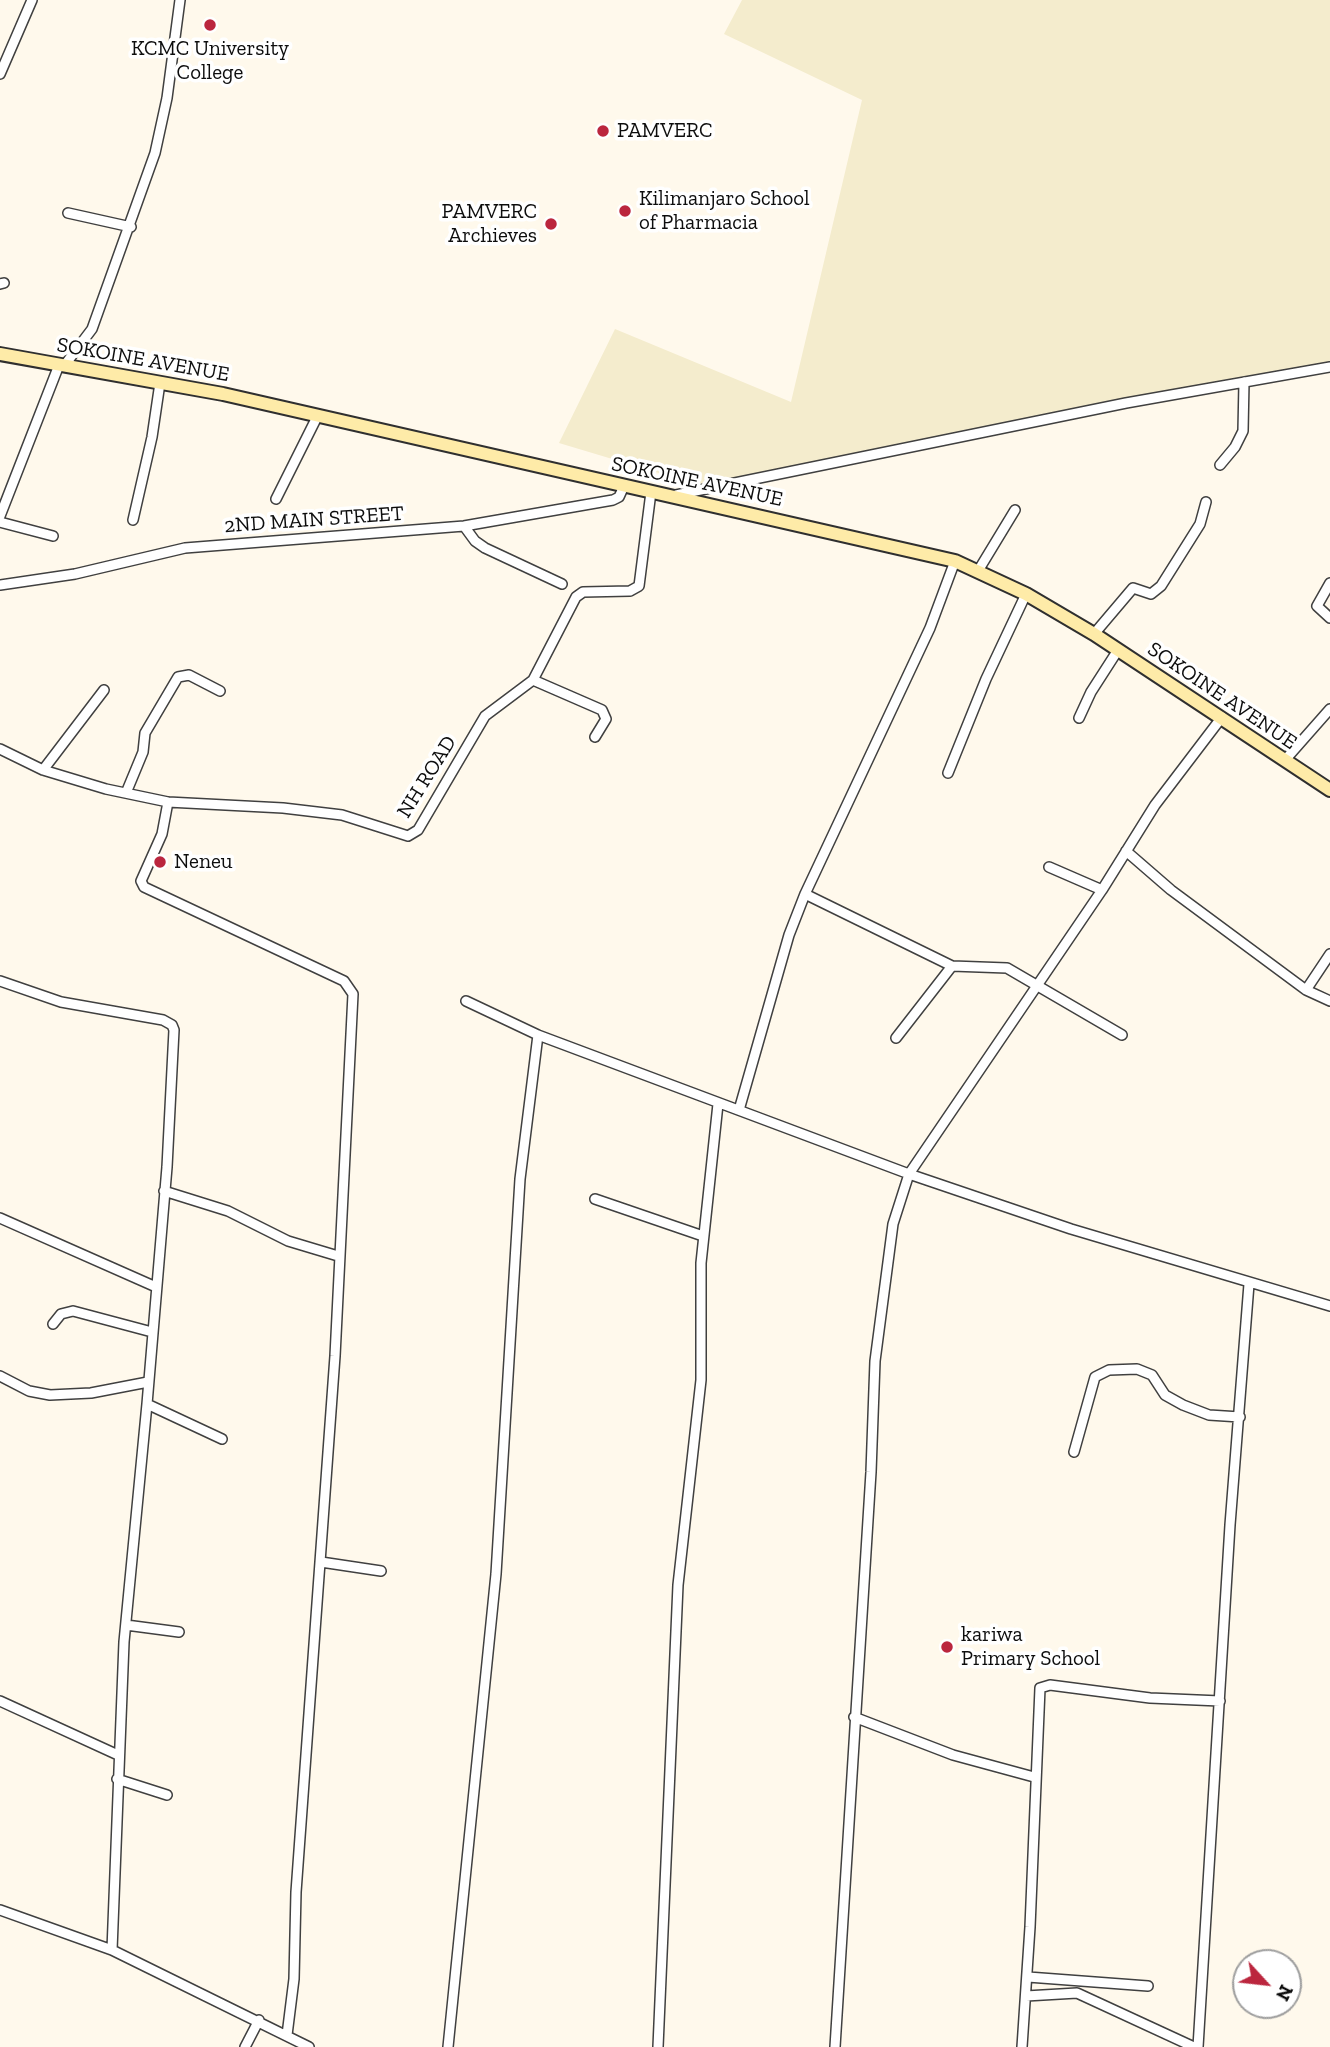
<!DOCTYPE html>
<html>
<head>
<meta charset="utf-8">
<style>
  body { margin:0 }
  #map { position:relative; width:1330px; height:2047px; overflow:hidden; background:#fff9ec; font-family:"Zilla Slab",serif }
  canvas { display:block }
  .north { position:absolute; left:1232px; top:1949px; width:70px; height:70px; box-sizing:border-box; background:#fff; border:2px solid #9e9e9e; border-radius:50%; rotate:117deg; font-size:19px; font-weight:700; line-height:28px; text-align:center; color:#0d0d0d }
  .north::after { content:''; display:block; margin:auto; width:24px; height:32px; background:#bb263e; clip-path:polygon(50% 0,100% 100%,50% 72%,0 100%) }
</style>
</head>
<body>
<div id="map">
<canvas width="1330" height="2047"></canvas>
<div class="north">N</div>
</div>
<script>
const context = document.querySelector('canvas').getContext('2d');
context.lineJoin = 'round';
function paint(path, color) {
  context.fillStyle = color;
  context.fill(path, 'evenodd');
}
function shape(rows) {
  const path = new Path2D();
  for (const r of rows) {
    path.moveTo(r[0], r[1]);
    for (let i = 2; i < r.length; i += 2) path.lineTo(r[i], r[i + 1]);
  }
  return path;
}
function trace(path, color, width, dash) {
  context.strokeStyle = color;
  context.lineWidth = width;
  context.lineCap = dash ? 'butt' : 'round';
  context.setLineDash(dash || []);
  context.stroke(path);
}
function label(font, color, halo, rows, align = 'center') {
  context.font = font + ' "Zilla Slab",serif';
  context.lineWidth = 7;
  context.setLineDash([]);
  context.textBaseline = 'middle';
  context.strokeStyle = halo;
  context.fillStyle = color;
  for (const [text, x, y, turn = 0] of rows) {
    context.save();
    context.translate(x, y);
    context.rotate((+turn || 0) * Math.PI / 180);
    context.textAlign = isNaN(turn) ? turn : align;
    if (halo) context.strokeText(text, 0, 0);
    context.fillText(text, 0, 0);
    context.restore();
  }
}
const farmland = shape([
  [742,0,1330,0,1330,368,699,485,559,443,615,329,791,402,862,100,724,34]
]);
const street = shape([
  [0,74,32,0],
  [68,213,131,227],
  [0,284,4,283],
  [64,366,92,329,155,153,167,98,180,0],
  [1220,465,1235,447,1243,431,1244,382],
  [676,495,1126,403,1330,367],
  [276,499,317,417],
  [0,516,59,365],
  [133,520,152,437,160,383],
  [0,522,53,536],
  [464,526,475,541,485,548,562,584],
  [978,571,1015,510],
  [1330,583,1317,606,1330,618],
  [0,585,75,574,185,548,464,526,613,500,619,497,624,486],
  [1094,634,1133,588,1151,594,1161,586,1200,524,1206,502],
  [533,680,602,710,606,719,595,737],
  [1079,718,1091,692,1118,650],
  [0,749,43,770,106,789,168,802,283,808,342,815,408,836,418,830,485,716,533,680,576,597,583,592,630,591,639,586,651,492],
  [1285,760,1330,709],
  [43,770,104,690],
  [948,773,986,679,1026,594],
  [126,793,143,752,145,733,178,677,189,675,220,691],
  [168,802,162,834,141,881,144,887,344,981,353,994,335,1356,296,1892,294,1979,287,2035],
  [1126,851,1171,890,1306,990,1330,1001],
  [1049,867,1102,890],
  [805,894,952,966,1007,968,1122,1035],
  [0,981,61,1002,163,1020,172,1025,174,1030,167,1167,147,1404,124,1642,112,1950],
  [1306,990,1330,954],
  [466,1001,538,1035,909,1174,1102,890,1155,805,1222,717],
  [896,1038,952,966],
  [739,1110,789,935,805,894,930,628,955,561],
  [164,1191,228,1211,288,1241,338,1256],
  [595,1199,703,1236],
  [0,1218,156,1287],
  [53,1324,61,1314,73,1311,152,1332],
  [0,1376,29,1391,50,1395,91,1393,148,1382],
  [147,1404,222,1439],
  [1074,1452,1095,1377,1109,1370,1137,1369,1152,1375,1165,1395,1183,1405,1209,1415,1240,1417],
  [321,1562,381,1571],
  [126,1625,179,1632],
  [0,1701,118,1755],
  [854,1717,953,1755,1034,1777],
  [117,1779,167,1795],
  [0,1910,112,1950,309,2047],
  [1028,1977,1148,1986],
  [1026,1996,1077,1993,1194,2047],
  [245,2047,259,2020],
  [448,2047,496,1574,520,1179,538,1035],
  [658,2047,678,1585,701,1380,701,1263,718,1104],
  [835,2047,871,1472,875,1361,893,1224,909,1174,1071,1229,1330,1306],
  [1022,2047,1030,1927,1040,1688,1050,1685,1150,1698,1220,1701],
  [1198,2047,1230,1525,1249,1284]
]);
const secondary = shape([
  [0,354,223,394,955,561,1026,594,1094,634,1330,790]
]);
const markers = [
  [210,25,7,"#bb263e"],
  [603,131,7,"#bb263e"],
  [625,211,7,"#bb263e"],
  [551,224,7,"#bb263e"],
  [160,862,7,"#bb263e"],
  [947,1647,7,"#bb263e"]
];
const poiNames = [
  ["KCMC University",210,49,"center"],
  ["College",210,73,"center"],
  ["PAMVERC",617,131],
  ["Kilimanjaro School",639,199],
  ["of Pharmacia",639,223],
  ["PAMVERC",537,212,"right"],
  ["Archieves",537,236,"right"],
  ["Neneu",174,862],
  ["kariwa",961,1635],
  ["Primary School",961,1659]
];
const streetNames = [
  ["SOKOINE AVENUE",143,360,10],
  ["SOKOINE AVENUE",697,482,12],
  ["2ND MAIN STREET",314,520,-4],
  ["SOKOINE AVENUE",1222,696,34],
  ["NH ROAD",427,777,-58]
];
paint(farmland, '#f4eccd');
trace(street, '#404040', 12);
trace(secondary, '#2f2f2f', 16);
trace(street, '#fff', 9);
trace(secondary, '#feeba8', 12);
for (const [x, y, r, color] of markers) {
  const dot = new Path2D();
  dot.arc(x, y, r, 0, 2 * Math.PI);
  context.fillStyle = color;
  context.fill(dot);
  trace(dot, '#fff', 2.5);
}
label('21px', '#0d0d0d', '#fff', poiNames, 'left');
label('21px', '#0d0d0d', '#fff', streetNames);
</script>
</body>
</html>
